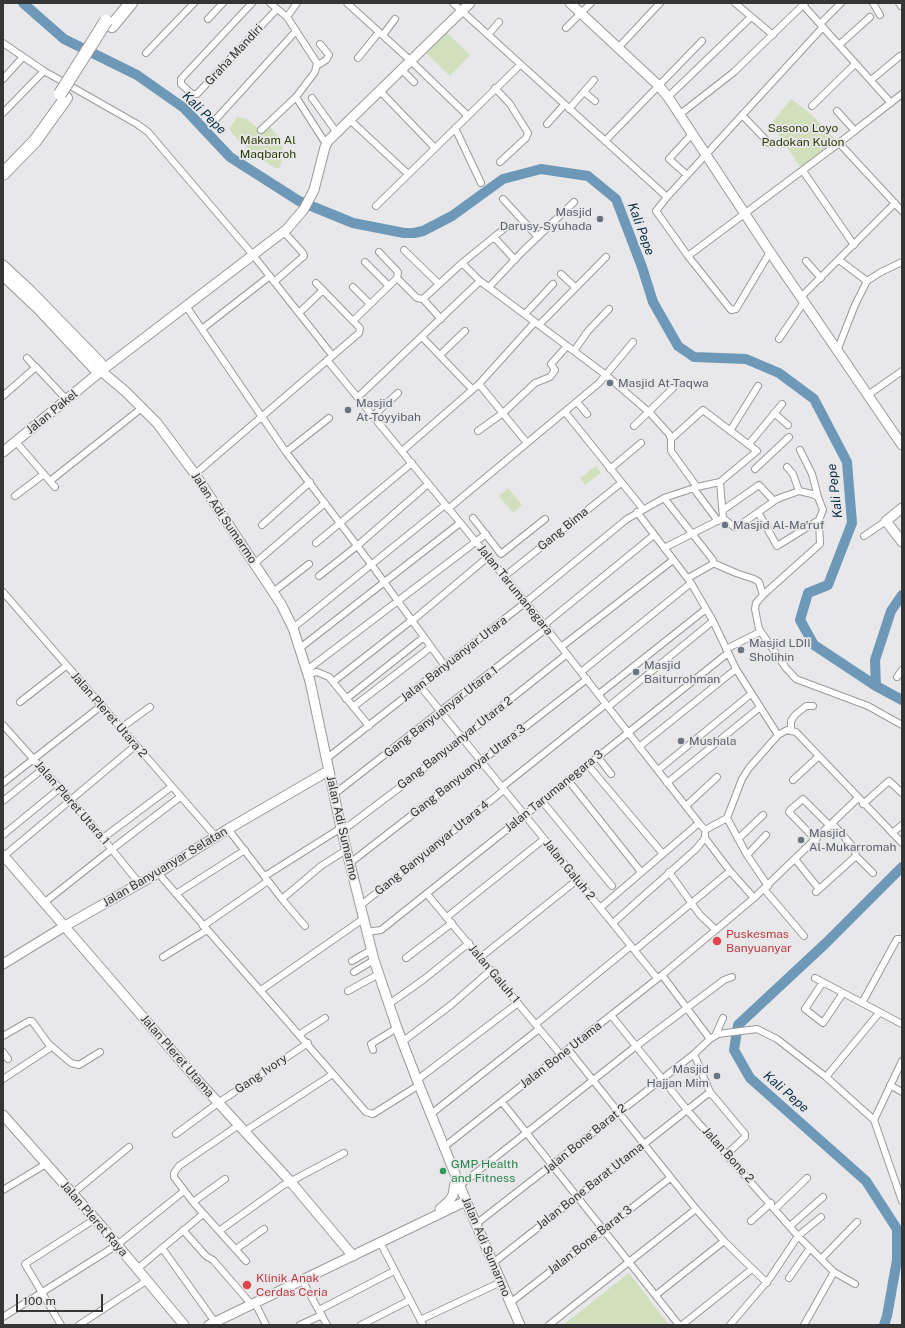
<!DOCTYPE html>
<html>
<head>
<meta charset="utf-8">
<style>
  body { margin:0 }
  #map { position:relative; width:905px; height:1328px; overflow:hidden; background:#e8e8ea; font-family:"Public Sans",sans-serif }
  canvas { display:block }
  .frame { position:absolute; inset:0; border:4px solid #353536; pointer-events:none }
  .scale { position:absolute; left:16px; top:1294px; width:87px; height:18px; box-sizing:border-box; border:2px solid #353536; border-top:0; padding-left:5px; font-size:12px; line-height:14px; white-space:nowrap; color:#353536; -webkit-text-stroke:3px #e8e8ea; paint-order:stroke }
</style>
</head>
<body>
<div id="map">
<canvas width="905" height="1328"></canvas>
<div class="frame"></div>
<div class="scale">100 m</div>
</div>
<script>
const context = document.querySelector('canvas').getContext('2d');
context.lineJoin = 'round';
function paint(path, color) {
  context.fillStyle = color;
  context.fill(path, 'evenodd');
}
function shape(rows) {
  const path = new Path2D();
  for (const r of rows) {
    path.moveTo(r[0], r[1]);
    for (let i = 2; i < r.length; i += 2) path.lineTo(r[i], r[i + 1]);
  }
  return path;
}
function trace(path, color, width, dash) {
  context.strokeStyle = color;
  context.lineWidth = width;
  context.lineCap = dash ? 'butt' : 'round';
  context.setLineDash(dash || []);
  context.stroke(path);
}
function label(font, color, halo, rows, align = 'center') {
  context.font = font + ' "Public Sans",sans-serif';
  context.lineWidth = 3.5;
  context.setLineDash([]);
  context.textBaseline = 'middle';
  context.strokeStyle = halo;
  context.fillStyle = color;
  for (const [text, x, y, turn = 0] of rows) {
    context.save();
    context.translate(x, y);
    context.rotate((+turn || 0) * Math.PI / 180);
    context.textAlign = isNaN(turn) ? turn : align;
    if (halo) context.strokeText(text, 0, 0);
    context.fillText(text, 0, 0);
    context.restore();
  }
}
const green = shape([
  [446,32,470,55,450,76,426,53],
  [791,99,811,114,836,140,801,168,771,124],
  [237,117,247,119,258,128,260,133,263,133,270,127,282,141,283,155,280,168,275,168,258,157,239,141,229,129],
  [596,466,601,473,585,485,580,478],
  [508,488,522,505,513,513,499,496],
  [629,1273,669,1325,563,1325]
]);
const river = shape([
  [23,3,64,39,137,75,184,108,230,157,299,201,353,223,404,233,414,233,423,231,452,216,503,179,541,169,588,176,616,199,642,267,653,302,678,346,694,357,746,359,779,373,814,399,847,462,852,523,828,585,808,593,800,620,814,645,876,686,902,700],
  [876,686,875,660,891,611,902,595],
  [884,1325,887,1316,897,1260,897,1229,866,1181,750,1078,734,1050,738,1025,826,943,902,867]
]);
const street = shape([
  [252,3,181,79,181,84,192,94,197,94,277,9],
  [270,3,287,17,317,63,315,72,296,97,326,144],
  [347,3,411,61,468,116],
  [453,3,667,197],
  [735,3,773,35],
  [873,3,880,15],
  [899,3,901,6],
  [803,5,891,103],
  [287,17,297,3],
  [208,19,223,3],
  [820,24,841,3],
  [566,28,591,3],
  [383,35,395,19],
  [488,35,499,22],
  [3,43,44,71,137,124,148,132,253,255,332,355],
  [839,45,870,17],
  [618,48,660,3],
  [146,53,194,3],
  [358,58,379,32],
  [318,65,326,60,329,55,320,44],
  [402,70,414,82],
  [3,79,23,57],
  [871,80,900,56],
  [495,88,510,104,528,133,526,138,500,162],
  [380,91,435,148],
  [584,92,595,101],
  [668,97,751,17],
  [312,98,337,133],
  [812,106,855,64],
  [569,109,594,80],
  [837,111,855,131],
  [3,113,44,71],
  [679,115,734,72,805,3],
  [742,115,769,143],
  [216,119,296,31],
  [350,120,408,174],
  [547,124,564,105],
  [455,128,481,183],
  [261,130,296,97],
  [605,141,702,41],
  [839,143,902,211],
  [803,171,854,245],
  [687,175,669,159,692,134],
  [503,199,538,237],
  [376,206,520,65],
  [494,237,515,260],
  [404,250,439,284],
  [379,252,398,272,397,278],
  [770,252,736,309,731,310,688,256,656,211,667,197,823,27],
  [688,256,839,143,902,94],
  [839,260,867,281],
  [806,261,821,278],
  [365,262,389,286],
  [462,263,480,281],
  [561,274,575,287],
  [274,282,304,256,303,253,284,232],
  [316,283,353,321],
  [353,287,370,304],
  [489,287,522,252,574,202],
  [801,297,895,203],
  [423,299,441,319],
  [186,306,286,452,371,564,445,666],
  [299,313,323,290],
  [525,314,553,284],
  [539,325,606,257],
  [202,329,270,276],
  [422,337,472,389],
  [779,339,804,302],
  [574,351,588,331,609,309],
  [837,351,855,305,867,281,881,272,902,262],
  [440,355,465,331],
  [27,358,35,367],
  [327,360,544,625,699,823,705,830,727,818,747,855,768,886],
  [479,384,527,443],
  [868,395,902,371],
  [3,396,36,367,67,400],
  [358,397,480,281,606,375,650,413,669,434,671,439,671,451,697,487],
  [577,402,587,414],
  [565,412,643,509],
  [774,413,788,425],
  [373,416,398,393],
  [634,426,673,388],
  [478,431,503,413,535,383,550,377,555,370,551,364,567,346],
  [730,431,758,386],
  [16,442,55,487],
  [749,444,782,404],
  [800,450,812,474,818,497],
  [402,451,479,384,535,322],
  [286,452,329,418],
  [787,467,793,474,799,491],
  [610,469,641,443],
  [755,469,789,437],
  [195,474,359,333,360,328,353,321,397,278,417,298,423,299,462,263,505,228],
  [50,481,143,407],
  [720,482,723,518,734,527,740,525,777,499,799,491,812,494,818,497,823,510,819,520,777,546,758,512],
  [694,489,718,521],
  [15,496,44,474],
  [664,498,713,560,713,563,711,565,688,578],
  [448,509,599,383,633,342],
  [723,510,759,485,774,501],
  [637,512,691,583,713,621,736,669,778,735,787,730,796,732,902,843],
  [473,518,501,554,545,519],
  [819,520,820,544,763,595,756,603,755,609,759,629,786,668,796,679,868,706,902,725],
  [262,525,310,482],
  [864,536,886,521],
  [316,543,412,463],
  [664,548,723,518],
  [713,563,736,573,754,579,759,582,763,595],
  [254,564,325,503],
  [319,576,357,546,428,484],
  [505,576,621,483],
  [3,592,216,837],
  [273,592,309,564],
  [412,621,488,557],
  [544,625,654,535],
  [293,628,445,505],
  [561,647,673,560],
  [300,648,460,523],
  [726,649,760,632],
  [307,670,486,534],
  [581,672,691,583],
  [308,674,317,672,329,677,369,726],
  [897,677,902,670],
  [333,682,412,620],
  [420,686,657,978],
  [599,694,706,609],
  [346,699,424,637],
  [20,702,66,666],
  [353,707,431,647],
  [608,707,713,621],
  [3,725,88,820,139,883],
  [121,728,150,707],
  [791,730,791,721,795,715,806,706,813,706],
  [639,747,736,669],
  [597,756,611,774],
  [326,759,526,602,627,519,664,498,697,487,720,482,757,451,703,410,671,439],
  [587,764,663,854],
  [658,770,751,694],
  [568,780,641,872],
  [793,780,819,756],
  [3,783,101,706],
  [667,783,759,708],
  [502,787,606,704],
  [333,795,547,628],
  [3,801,39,772],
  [542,801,612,886],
  [863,804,889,781,902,793],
  [686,806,717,777],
  [727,818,742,779,749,768,778,735],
  [228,829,282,899,305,926],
  [342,831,403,785,567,654],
  [892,833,902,825],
  [3,835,59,789],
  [103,838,171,787],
  [738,839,763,815],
  [816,840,789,812,790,810,803,799,830,826],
  [116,846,180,797],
  [747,855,766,835],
  [4,856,136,745],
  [856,856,873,873],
  [795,859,819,889],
  [350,863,587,679],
  [730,871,754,898],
  [669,872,700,915,716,930],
  [158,873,366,1112,373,1114,419,1085],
  [265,876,341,828],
  [764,889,804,936],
  [816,892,856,856,854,848,832,823],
  [176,894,245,850],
  [427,894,561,1055],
  [282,899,321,866,346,850],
  [45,902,112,849],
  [360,906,504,790],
  [600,908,699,823],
  [447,917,544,839],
  [613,923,696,849,705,838,705,834],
  [203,926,268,881],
  [366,932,381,930,728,653],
  [635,950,730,871,705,838],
  [163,957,207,930],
  [481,957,577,880],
  [406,958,452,923],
  [352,961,371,950],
  [354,972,374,960],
  [815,978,902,1024],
  [823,982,805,1009,823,1023,843,993],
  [261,990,363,919],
  [348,991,379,974],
  [862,1003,897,939,902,939],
  [389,1004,423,980,469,943],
  [611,1015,688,1111,798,1236,834,1272,855,1284],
  [536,1024,631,946],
  [300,1034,325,1018],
  [3,1036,29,1021,32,1021,50,1046,50,1048,3,1079],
  [715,1036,723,1018],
  [710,1039,718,1034,757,1029,777,1039,826,1077,874,1120,902,1201],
  [402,1042,451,1005,491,970],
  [50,1045,71,1063,79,1065,100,1052],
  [568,1049,696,1209,724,1241,767,1283],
  [373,1050,371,1044,397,1028],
  [3,1052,8,1059],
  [826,1077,879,1013],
  [417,1080,518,1003],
  [890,1085,902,1092],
  [710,1092,745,1134,745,1137,727,1154],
  [502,1102,679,1325],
  [431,1114,539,1029],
  [874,1120,902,1061],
  [239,1125,179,1166,174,1173,174,1177,193,1202,246,1261],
  [245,1131,333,1074],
  [176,1134,218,1103,308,1043],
  [444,1147,662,975,754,898,858,798],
  [459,1186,635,1047,724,980,732,977],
  [3,1190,46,1164],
  [72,1194,129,1147],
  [193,1202,225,1179],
  [776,1208,807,1178],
  [751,1221,771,1203],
  [476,1224,694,1054],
  [790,1226,823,1197],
  [183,1230,206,1256,213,1260,252,1305],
  [219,1231,282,1186,344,1153],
  [380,1242,423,1325],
  [162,1248,215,1322],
  [236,1249,264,1229],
  [821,1259,857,1222],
  [493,1263,710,1092,694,1054,710,1039,662,975],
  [136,1270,203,1214],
  [789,1278,810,1248],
  [302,1280,327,1325],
  [656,1295,724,1241],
  [255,1303,266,1325],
  [510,1303,670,1178],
  [319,1310,394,1271],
  [3,1317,117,1245,184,1191],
  [420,1320,501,1282],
  [61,1325,25,1264,95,1219],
  [79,1325,146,1281],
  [300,1325,322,1315],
  [361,1325,410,1300],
  [549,1325,696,1209],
  [682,1325,752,1269],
  [730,1325,770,1278,798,1236,821,1217],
  [804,1325,834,1272]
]);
const secondary = shape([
  [570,3,658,85,668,97,770,252,902,445],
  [3,265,29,289,101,363,101,371],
  [3,276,38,309,94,369,101,371,125,391,157,423,195,474,281,604,293,628,310,681,341,828,374,960,397,1028,419,1085,466,1201,520,1325],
  [3,452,101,371,287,229,304,209,314,190,325,147,328,141,470,3],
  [902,508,886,521,902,542],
  [3,855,192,1074,290,1181,353,1256],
  [3,964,65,926,158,873,228,829,328,771],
  [3,1115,104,1229,184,1325],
  [440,1209,449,1201,453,1195,456,1178],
  [209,1325,466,1201]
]);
const highway = shape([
  [112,26,131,3],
  [3,174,35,141,66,98]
]);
const highwayBridge = shape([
  [60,94,106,21]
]);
const markers = [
  [600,219,4,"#6b7280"],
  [610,383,4,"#6b7280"],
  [348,410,4,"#6b7280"],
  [725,525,4,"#6b7280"],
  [741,650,4,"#6b7280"],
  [636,672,4,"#6b7280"],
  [681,741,4,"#6b7280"],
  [801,840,4,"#6b7280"],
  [717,941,5,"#e0444e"],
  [717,1076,4,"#6b7280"],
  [443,1171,4,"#2e9e5b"],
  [247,1285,5,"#e0444e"]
];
const streetNames = [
  ["Graha Mandiri",234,55,-47],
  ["Jalan Pakel",52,412,-39],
  ["Jalan Adi Sumarmo",224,518,56],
  ["Gang Bima",563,529,-39],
  ["Jalan Tarumanegara",515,590,51],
  ["Jalan Banyuanyar Utara",454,659,-38],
  ["Gang Banyuanyar Utara 1",441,712,-38],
  ["Jalan Pleret Utara 2",109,715,49],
  ["Gang Banyuanyar Utara 2",455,743,-38],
  ["Gang Banyuanyar Utara 3",468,771,-38],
  ["Jalan Tarumanegara 3",554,791,-39],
  ["Jalan Pleret Utara 1",72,803,49],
  ["Jalan Adi Sumarmo",342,828,77],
  ["Gang Banyuanyar Utara 4",432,848,-39],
  ["Jalan Banyuanyar Selatan",165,867,-31],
  ["Jalan Galuh 2",569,870,51],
  ["Jalan Galuh 1",494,974,50],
  ["Jalan Bone Utama",561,1055,-38],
  ["Jalan Pleret Utama",177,1056,49],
  ["Gang Ivory",261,1074,-34],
  ["Jalan Bone Barat 2",585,1139,-39],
  ["Jalan Bone 2",728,1155,48],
  ["Jalan Bone Barat Utama",590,1186,-38],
  ["Jalan Pleret Raya",94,1219,49],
  ["Jalan Bone Barat 3",590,1240,-38],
  ["Jalan Adi Sumarmo",486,1247,67]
];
const parkNames = [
  ["Sasono Loyo",803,128],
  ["Padokan Kulon",803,142],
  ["Makam Al",268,140],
  ["Maqbaroh",268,154]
];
const worshipNames = [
  ["Masjid",592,212,"right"],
  ["Darusy-Syuhada",592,226,"right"],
  ["Masjid At-Taqwa",618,383],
  ["Masjid",356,403],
  ["At-Toyyibah",356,417],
  ["Masjid Al-Ma'ruf",733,525],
  ["Masjid LDII",749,643],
  ["Sholihin",749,657],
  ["Masjid",644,665],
  ["Baiturrohman",644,679],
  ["Mushala",689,741],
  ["Masjid",809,833],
  ["Al-Mukarromah",809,847],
  ["Masjid",709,1069,"right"],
  ["Hajjan Mim",709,1083,"right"]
];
const healthNames = [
  ["Puskesmas",726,934],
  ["Banyuanyar",726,948],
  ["Klinik Anak",256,1278],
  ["Cerdas Ceria",256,1292]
];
const leisureNames = [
  ["GMP Health",451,1164],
  ["and Fitness",451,1178]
];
const waterNames = [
  ["Kali Pepe",204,113,44],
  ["Kali Pepe",641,229,70],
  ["Kali Pepe",835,491,-97],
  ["Kali Pepe",786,1092,41]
];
paint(green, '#d1dfbd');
trace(river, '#6e98b7', 10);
trace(street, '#9a9a9c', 8);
trace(secondary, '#9a9a9c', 11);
trace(highway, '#9a9a9c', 14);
trace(street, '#fff', 6);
trace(secondary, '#fff', 9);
trace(highway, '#fff', 12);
trace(highwayBridge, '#9a9a9c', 14, []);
trace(highwayBridge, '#fff', 12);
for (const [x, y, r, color] of markers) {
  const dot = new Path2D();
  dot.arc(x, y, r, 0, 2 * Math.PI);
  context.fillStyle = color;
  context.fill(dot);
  trace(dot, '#e8e8ea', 1.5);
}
label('12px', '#353536', '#e8e8ea', streetNames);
label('12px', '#2e3d09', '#e8e8ea', parkNames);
label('12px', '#5b616d', '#e8e8ea', worshipNames, 'left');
label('12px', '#be3a42', '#e8e8ea', healthNames, 'left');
label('12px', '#27864d', '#e8e8ea', leisureNames, 'left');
label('italic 13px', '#0b2f45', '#e8e8ea', waterNames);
</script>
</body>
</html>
